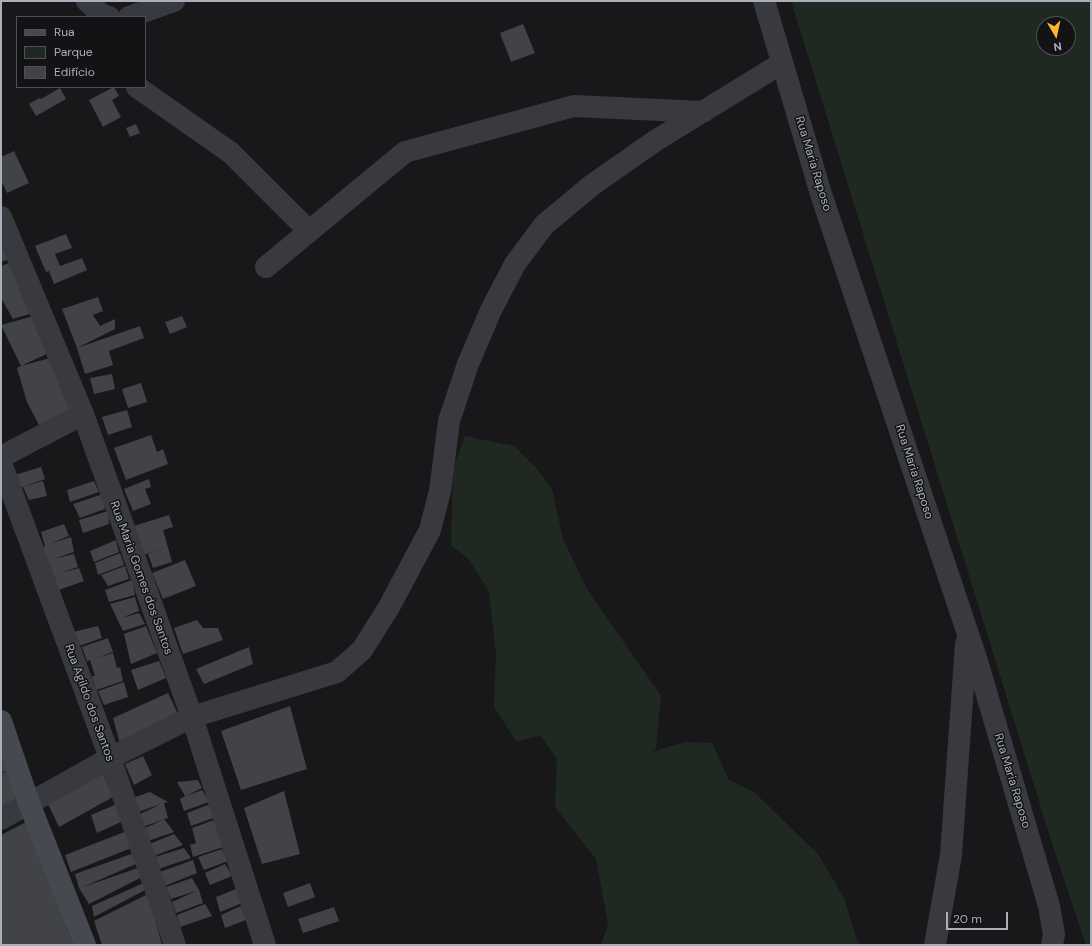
<!DOCTYPE html>
<html>
<head>
<meta charset="utf-8">
<style>
  body { margin:0 }
  #map { position:relative; width:1092px; height:946px; overflow:hidden; background:#18181a; font-family:"DM Sans",sans-serif }
  canvas { display:block }
  .frame { position:absolute; inset:0; border:2px solid #a9afbb; pointer-events:none }
  .legend { position:absolute; left:16px; top:16px; width:130px; height:72px; box-sizing:border-box; background:#131315; border:1px solid #4f5157; margin:0; padding:5px 7px; list-style:none; font-size:12px; color:#a9afbb }
  .legend li { display:flex; align-items:center; gap:8px; height:20px }
  .legend b { width:20px; border:1px solid #4f5157 }
  .north { position:absolute; left:1036px; top:16px; width:40px; height:40px; box-sizing:border-box; background:#131315; border:1px solid #4f5157; border-radius:50%; rotate:171deg; font-size:11px; font-weight:700; line-height:16px; text-align:center; color:#a9afbb }
  .north::after { content:''; display:block; margin:auto; width:14px; height:18px; background:#feb62c; clip-path:polygon(50% 0,100% 100%,50% 72%,0 100%) }
  .scale { position:absolute; left:946px; top:912px; width:62px; height:18px; box-sizing:border-box; border:2px solid #a9afbb; border-top:0; padding-left:5px; font-size:12px; line-height:14px; white-space:nowrap; color:#a9afbb; -webkit-text-stroke:3px #131315; paint-order:stroke }
</style>
</head>
<body>
<div id="map">
<canvas width="1092" height="946"></canvas>
<div class="frame"></div>
<ul class="legend">
<li><b style="height:5px;background:#464950"></b>Rua</li>
<li><b style="height:11px;background:#1f2921"></b>Parque</li>
<li><b style="height:11px;background:#424347"></b>Edifício</li>
</ul>
<div class="north">N</div>
<div class="scale">20 m</div>
</div>
<script>
const context = document.querySelector('canvas').getContext('2d');
context.lineJoin = 'round';
function paint(path, color) {
  context.fillStyle = color;
  context.fill(path, 'evenodd');
}
function shape(rows) {
  const path = new Path2D();
  for (const r of rows) {
    path.moveTo(r[0], r[1]);
    for (let i = 2; i < r.length; i += 2) path.lineTo(r[i], r[i + 1]);
  }
  return path;
}
function trace(path, color, width, dash) {
  context.strokeStyle = color;
  context.lineWidth = width;
  context.lineCap = dash ? 'butt' : 'round';
  context.setLineDash(dash || []);
  context.stroke(path);
}
function label(font, color, halo, rows, align = 'center') {
  context.font = font + ' "DM Sans",sans-serif';
  context.lineWidth = 3;
  context.setLineDash([]);
  context.textBaseline = 'middle';
  context.strokeStyle = halo;
  context.fillStyle = color;
  for (const [text, x, y, turn = 0] of rows) {
    context.save();
    context.translate(x, y);
    context.rotate((+turn || 0) * Math.PI / 180);
    context.textAlign = isNaN(turn) ? turn : align;
    if (halo) context.strokeText(text, 0, 0);
    context.fillText(text, 0, 0);
    context.restore();
  }
}
const green = shape([
  [791,1,1091,1,1091,945,1086,945,1051,840],
  [1044,24,1068,24,1068,48,1044,48],
  [465,436,514,446,538,470,552,489,563,539,587,589,661,696,656,749,648,753,685,742,712,743,729,780,754,792,818,854,844,898,858,943,862,945,601,945,608,924,596,859,555,807,557,759,541,736,516,741,494,707,496,653,489,592,470,561,451,545,453,468]
]);
const building = shape([
  [523,24,535,53,511,62,500,33],
  [114,87,119,96,112,100,121,117,103,127,89,100],
  [60,88,66,99,36,116,29,104,39,98,41,99],
  [136,124,140,133,130,137,126,128],
  [14,151,29,183,7,193,1,180,1,157],
  [66,234,72,248,55,254,60,266,82,258,87,270,54,284,49,271,46,272,35,246],
  [1,237,11,259,1,262],
  [14,261,36,312,13,319,1,298,1,266],
  [98,297,103,311,93,315,100,326,115,319,115,329,77,348,62,309],
  [37,315,53,351,21,366,54,357,70,410,39,425,27,402,17,368,21,366,1,325],
  [182,316,187,327,170,334,165,322],
  [140,326,144,338,109,351,113,365,85,374,77,348],
  [112,374,115,389,94,394,90,378],
  [141,383,147,402,128,408,122,389],
  [127,410,132,427,108,435,102,417],
  [151,435,157,452,163,449,168,464,126,480,114,448],
  [41,467,45,479,17,489,11,476],
  [149,479,151,487,145,489,151,504,133,511,124,489],
  [43,481,47,496,29,500,23,487],
  [94,481,99,492,70,502,67,490],
  [103,494,105,509,80,518,73,504],
  [108,511,109,524,83,533,79,520],
  [169,515,173,527,163,530,172,562,153,568,148,554,164,548,144,555,134,526],
  [64,524,69,536,49,544,71,537,74,552,53,559,74,554,78,567,61,573,79,568,84,581,56,591,42,547,45,546,41,532],
  [116,540,119,552,94,562,90,551],
  [120,553,124,565,98,575,95,563],
  [185,560,196,586,163,599,152,573],
  [125,566,129,579,108,586,101,575],
  [132,580,135,595,109,602,105,590],
  [135,597,139,611,121,618,139,613,145,624,123,631,110,604],
  [197,620,203,628,218,628,223,640,183,654,174,628],
  [98,626,102,638,79,646,73,632],
  [146,626,157,653,131,664,124,634],
  [108,638,113,652,94,659,113,653,117,668,120,667,123,681,96,690,92,676,95,676,90,660,87,661,82,647],
  [249,647,253,664,204,684,196,669],
  [159,661,166,678,138,690,131,670],
  [124,682,128,697,104,705,98,691],
  [168,693,179,716,120,744,113,718],
  [290,706,307,769,241,790,221,731],
  [143,756,152,775,134,785,125,764],
  [1,757,3,757,7,771,1,773],
  [7,771,18,803,1,812,1,774],
  [103,773,113,797,59,827,48,804],
  [198,780,202,788,186,796,202,790,209,802,184,811,180,799,185,796,177,782],
  [284,791,300,854,262,864,244,808],
  [150,792,168,802,164,803,168,818,164,819,174,832,145,842,143,829,163,820,142,827,138,815,161,804,138,812,135,797],
  [117,804,123,821,97,833,91,815],
  [210,804,216,817,191,826,187,813],
  [214,820,223,847,193,857,190,845,196,843,192,828],
  [26,822,73,945,1,945,1,835],
  [127,831,134,847,71,872,65,855],
  [174,834,183,845,151,857,147,845],
  [184,848,191,858,155,870,152,858],
  [222,849,228,861,204,870,198,857],
  [134,853,138,863,83,887,138,868,144,876,89,904,79,888,75,874],
  [193,860,197,873,162,887,157,873],
  [225,864,232,876,210,885,205,873],
  [192,878,199,890,203,903,176,913,172,902,196,891,171,899,166,887],
  [146,882,147,889,94,917,92,906],
  [310,883,315,897,288,907,283,893],
  [236,889,242,903,220,912,216,897],
  [148,894,162,945,102,945,94,921],
  [205,904,212,916,180,927,177,915],
  [241,906,246,920,225,928,221,915],
  [334,907,339,921,303,933,298,919]
]);
const street = shape([
  [87,1,101,14,109,17],
  [764,1,821,194,977,661,1049,906,1054,934,1052,945],
  [129,17,174,1],
  [137,87,231,153,309,231],
  [1,217,83,414,192,717,265,945],
  [266,267,405,152,574,106,703,112],
  [1,457,83,414],
  [1,463,110,758,175,945],
  [1,819,110,758,192,717,337,672,362,650,389,607,430,530,440,491,449,421,468,364,491,310,515,264,544,225,592,185,655,141,782,63],
  [935,945,951,855,966,644]
]);
const secondary = shape([
  [1,721,29,803,85,945]
]);
const streetNames = [
  ["Rua Maria Raposo",813,164,73],
  ["Rua Maria Raposo",914,472,72],
  ["Rua Maria Gomes dos Santos",141,578,70],
  ["Rua Agildo dos Santos",89,703,70],
  ["Rua Maria Raposo",1012,781,73]
];
paint(green, '#1f2921');
paint(building, '#424347');
trace(street, '#393a40', 22);
trace(secondary, '#464950', 22);
label('12px', '#a9afbb', '#131315', streetNames);
</script>
</body>
</html>
